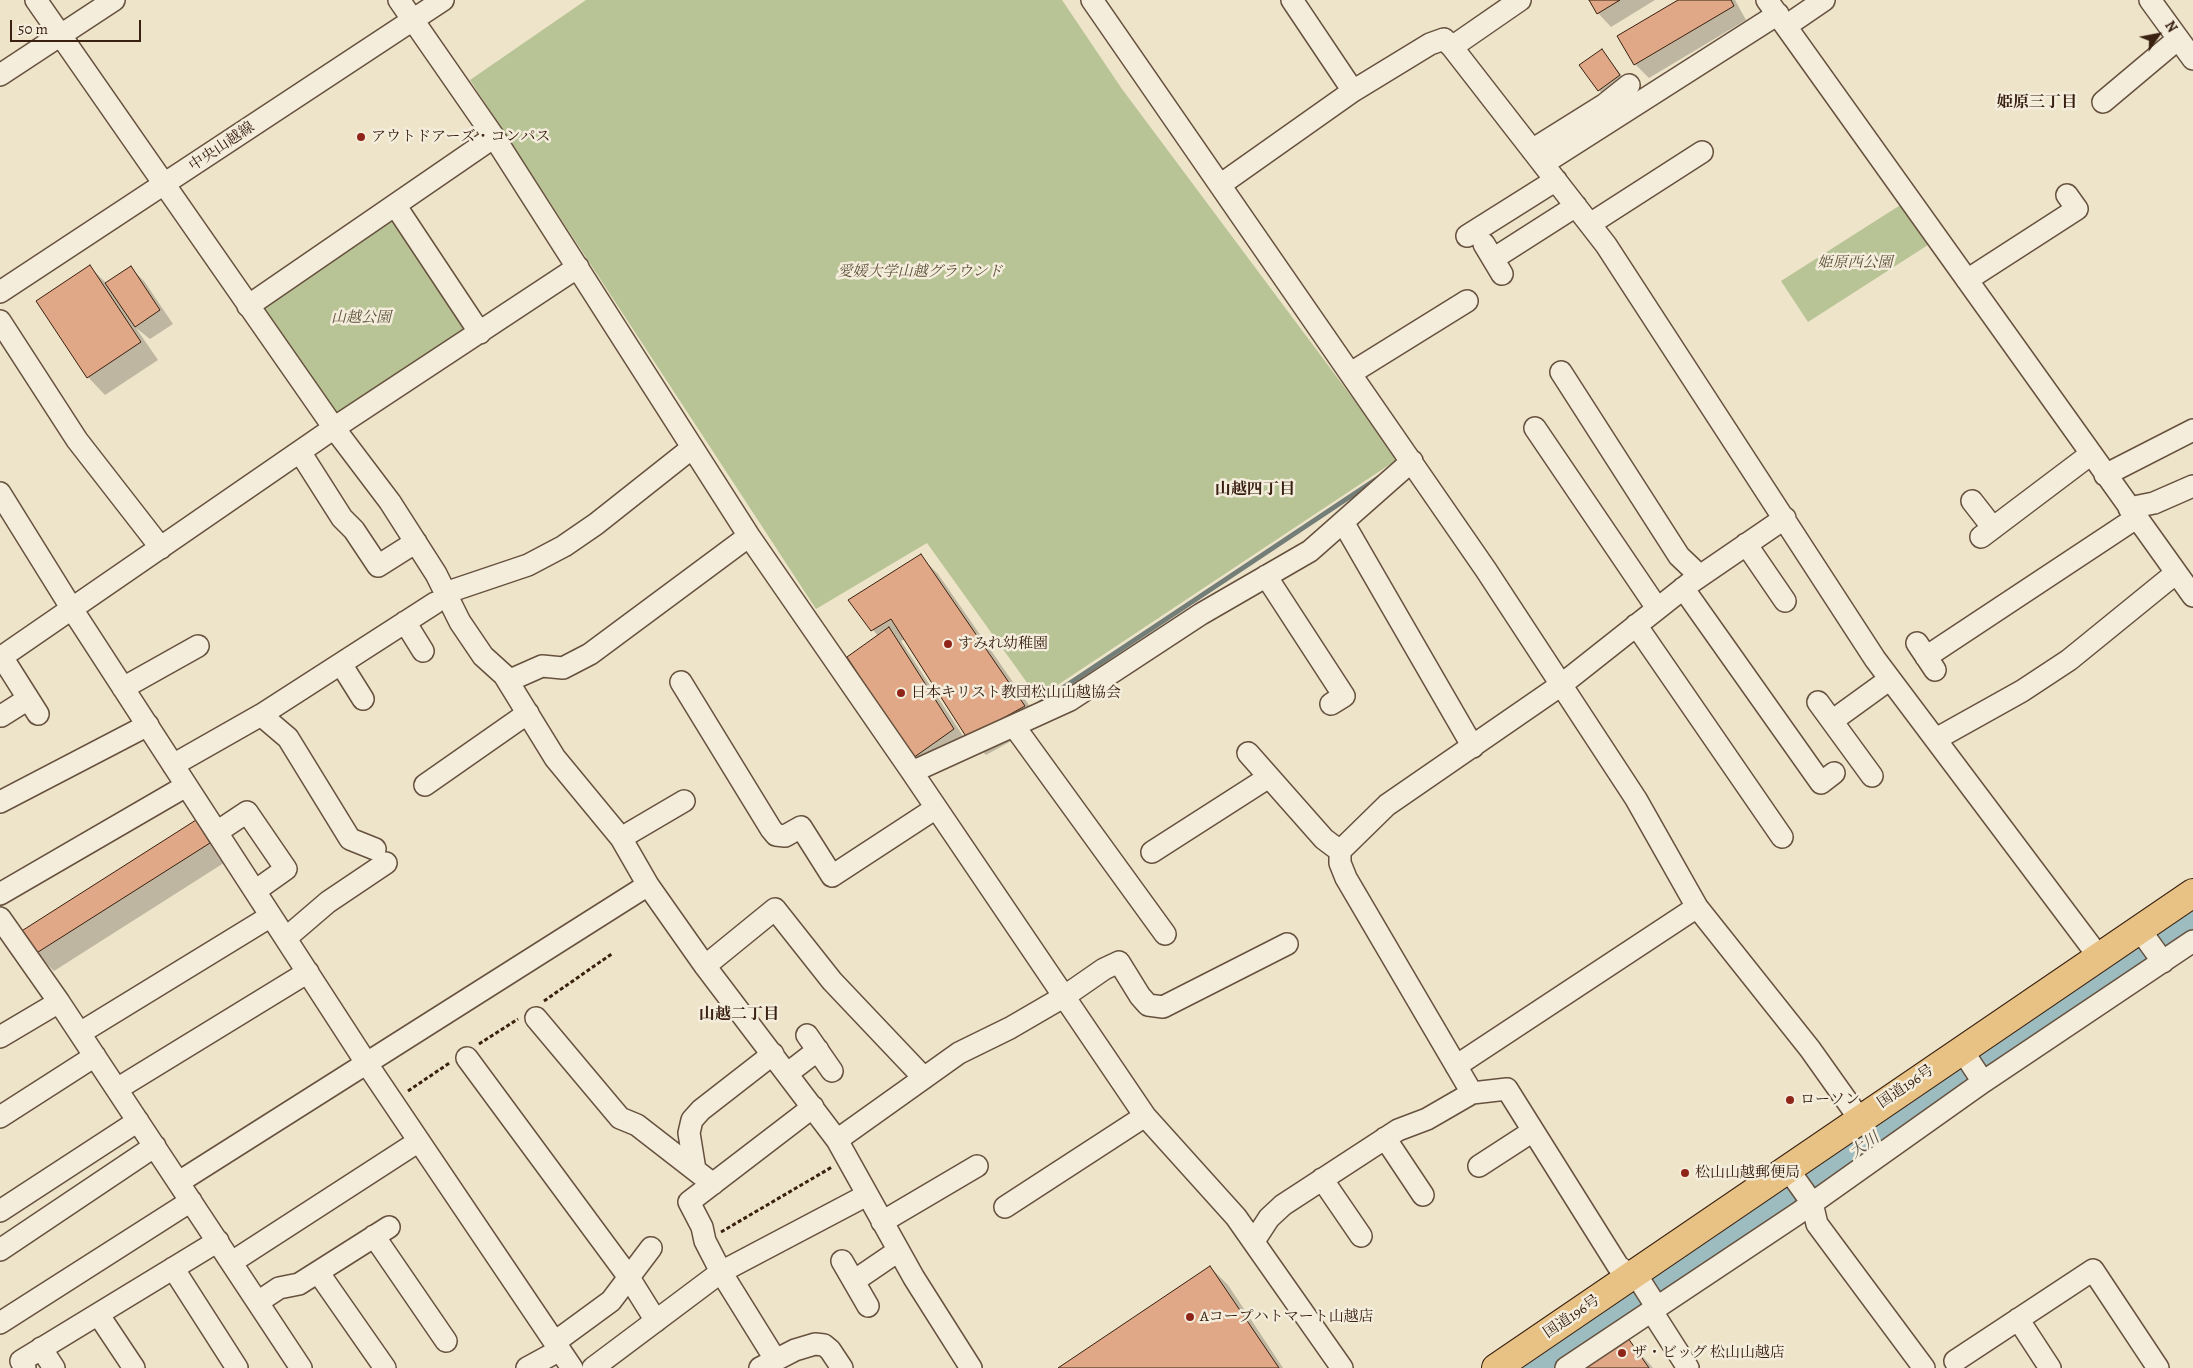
<!DOCTYPE html>
<html>
<head>
<meta charset="utf-8">
<style>
  body { margin:0 }
  #map { position:relative; width:2193px; height:1368px; overflow:hidden; background:#eee4c9; font-family:Alegreya,serif }
  canvas { display:block }
  .north { position:absolute; left:2133px; top:10px; width:50px; height:50px; -webkit-text-stroke:4px #f4eddc; paint-order:stroke; rotate:57deg; font-size:14px; font-weight:700; line-height:20px; text-align:center; color:#392010 }
  .north::after { content:''; display:block; margin:auto; width:18px; height:22px; background:#392010; clip-path:polygon(50% 0,100% 100%,50% 72%,0 100%) }
  .scale { position:absolute; left:10px; top:20px; width:131px; height:22px; box-sizing:border-box; border:2px solid #392010; border-top:0; padding-left:6px; font-size:15px; line-height:18px; white-space:nowrap; color:#392010; -webkit-text-stroke:4px #f4eddc; paint-order:stroke }
</style>
</head>
<body>
<div id="map">
<canvas width="2193" height="1368"></canvas>
<div class="north">N</div>
<div class="scale">50 m</div>
</div>
<script>
const context = document.querySelector('canvas').getContext('2d');
context.lineJoin = 'round';
function paint(path, color) {
  context.fillStyle = color;
  context.fill(path, 'evenodd');
}
function shape(rows) {
  const path = new Path2D();
  for (const r of rows) {
    path.moveTo(r[0], r[1]);
    for (let i = 2; i < r.length; i += 2) path.lineTo(r[i], r[i + 1]);
  }
  return path;
}
function trace(path, color, width, dash) {
  context.strokeStyle = color;
  context.lineWidth = width;
  context.lineCap = dash ? 'butt' : 'round';
  context.setLineDash(dash || []);
  context.stroke(path);
}
function label(font, color, halo, rows, align = 'center') {
  context.font = font + ' Alegreya,"Noto Serif JP",serif';
  context.lineWidth = 5;
  context.setLineDash([]);
  context.textBaseline = 'middle';
  context.strokeStyle = halo;
  context.fillStyle = color;
  for (const [text, x, y, turn = 0] of rows) {
    context.save();
    context.translate(x, y);
    context.rotate((+turn || 0) * Math.PI / 180);
    context.textAlign = isNaN(turn) ? turn : align;
    if (halo) context.strokeText(text, 0, 0);
    context.fillText(text, 0, 0);
    context.restore();
  }
}
const green = shape([
  [586,0,1062,0,1122,89,1398,459,1038,698,927,543,816,609,470,80],
  [1902,204,1928,245,1808,322,1781,281],
  [394,213,470,327,333,418,257,307]
]);
const shadow = shape([
  [1590,0,1655,0,1611,27,1598,13],
  [1681,0,1735,0,1746,20,1649,78,1635,64,1619,37],
  [1602,50,1628,84,1607,99,1599,90],
  [90,267,107,284,131,268,144,281,173,324,150,339,136,328,158,360,105,395,88,377],
  [920,556,938,574,1042,724,986,755,968,737,905,639,901,641,971,748,932,775,914,757,878,636,850,601],
  [195,822,213,840,227,861,54,971,36,953],
  [1210,1267,1228,1285,1283,1368,1061,1368],
  [1628,1340,1653,1368,1587,1368]
]);
const stream = shape([
  [1040,703,1378,478]
]);
const river = shape([
  [1535,1368,1817,1181,1953,1083,2193,921]
]);
const building = shape([
  [1589,0,1620,0,1597,14,1589,0],
  [1678,0,1731,0,1734,6,1634,65,1617,36,1678,0],
  [1602,49,1620,75,1598,91,1579,65,1602,49],
  [90,265,141,342,87,378,36,301,90,265],
  [131,266,160,310,135,327,105,283,131,266],
  [921,554,1025,706,967,738,891,619,871,631,848,600,921,554],
  [889,627,954,729,913,758,847,657,889,627],
  [196,820,210,843,35,954,20,932,196,820],
  [1210,1266,1279,1368,1058,1368,1210,1266],
  [1628,1338,1649,1368,1585,1368,1628,1338]
]);
const path = shape([
  [544,1001,613,953],
  [479,1044,518,1019],
  [408,1091,451,1062],
  [721,1232,832,1167]
]);
const minor = shape([
  [36,0,334,428,390,502,436,574,460,622,483,656,504,675,555,758,621,838,648,885,705,966,837,1140,914,1278,971,1368],
  [399,0,494,137,749,536,912,772,1145,1116,1236,1217,1342,1368],
  [1092,0,1486,570,1636,799,1697,907,1810,1049,1859,1118],
  [1292,0,1353,91],
  [1520,0,1452,47,1606,245,1875,659,2099,957],
  [1767,0,2193,596],
  [2150,0,2193,59],
  [1786,26,1824,0],
  [0,75,114,0],
  [2103,102,2178,39],
  [1532,150,1604,105,1629,85],
  [1543,164,1778,14],
  [1220,185,1353,91,1430,44,1444,39,1452,47],
  [395,205,480,333],
  [1590,224,1702,152],
  [1467,236,1556,180],
  [1484,244,1502,274],
  [1493,259,1576,206],
  [1967,280,2077,209,2067,195],
  [0,292,443,0],
  [248,306,494,137],
  [0,321,77,440,161,548],
  [1561,372,1679,556,1700,576],
  [1351,373,1467,301],
  [1535,428,1657,608],
  [300,452,342,518,354,530,378,566,416,542],
  [2105,475,2193,430],
  [0,493,72,609,367,1064,572,1368],
  [1972,501,1993,528],
  [2129,508,2154,503,2193,486],
  [1343,522,1473,747],
  [1981,537,2091,454],
  [1746,544,1785,601],
  [1266,576,1344,696,1331,704],
  [1683,588,1821,783,1834,773],
  [445,593,528,565,564,546,596,524,692,448],
  [405,622,423,651],
  [1636,625,1782,837],
  [1917,643,1935,670],
  [2,657,38,714],
  [1926,657,2136,518],
  [0,658,334,428,578,267],
  [341,664,363,699],
  [508,681,542,666,563,668,590,654,749,536],
  [681,682,771,829,776,835,785,836,801,827,832,876,936,808],
  [123,688,198,646],
  [1818,702,1872,776],
  [261,715,288,738,350,839,375,849],
  [1,716,28,699],
  [1832,721,1890,679],
  [1014,726,1165,934],
  [1936,739,2022,691,2069,660,2176,573],
  [1248,753,1324,839,1340,851],
  [173,765,261,715,435,603],
  [912,772,1070,700,1201,614,1310,551,1412,461],
  [425,785,528,713],
  [0,802,148,725],
  [217,832,247,812,286,869,255,891],
  [621,838,684,801],
  [1152,852,1269,777],
  [0,894,186,786],
  [0,918,59,1002,301,1368],
  [2140,930,2163,962],
  [286,938,328,902,386,863],
  [705,966,775,909,832,981,924,1078],
  [536,1018,620,1118,637,1125,713,1184],
  [80,1033,271,916],
  [807,1035,832,1071],
  [0,1037,59,1002],
  [1962,1050,1983,1082],
  [467,1058,628,1276,656,1321],
  [1456,1066,1697,907],
  [788,1073,818,1050],
  [117,1089,308,972],
  [0,1117,95,1056],
  [1385,1138,1423,1195],
  [837,1140,959,1053,1010,1028,1065,996,1104,969,1119,962,1140,996,1148,1005,1163,1007,1287,944],
  [1479,1166,1533,1131],
  [1788,1169,1812,1203,1817,1224,1924,1368],
  [695,1170,689,1133,692,1120,701,1110,773,1054],
  [1322,1179,1361,1236],
  [179,1182,648,885],
  [1005,1207,1145,1116],
  [0,1211,138,1121],
  [882,1222,977,1166],
  [374,1236,446,1341],
  [1254,1241,1269,1218,1283,1205,1398,1130,1427,1119,1472,1093],
  [0,1250,155,1146],
  [842,1261,868,1306],
  [232,1262,419,1141],
  [173,1268,237,1368],
  [318,1272,385,1368],
  [854,1281,898,1251],
  [258,1302,279,1288,299,1284,389,1227],
  [1656,1306,1642,1284,1618,1266,1507,1089,1472,1093,1346,878,1340,863,1340,851,1387,805,1561,685,1690,583,1785,518],
  [1651,1310,1688,1368],
  [98,1314,134,1368],
  [2018,1319,2050,1368],
  [0,1323,191,1201],
  [555,1342,611,1301,651,1248],
  [41,1348,54,1368],
  [775,1359,721,1272,705,1241,702,1227,689,1202,813,1107],
  [1955,1361,2093,1270,2158,1368],
  [25,1368,21,1361,218,1241],
  [527,1368,560,1350],
  [593,1368,721,1272,867,1195],
  [760,1368,795,1350,815,1344,824,1345,830,1350,842,1368],
  [1566,1368,1797,1214,1983,1082,2193,941]
]);
const highway = shape([
  [1496,1368,2193,893]
]);
const markers = [
  [361,137,5,"#8f2418"],
  [948,644,5,"#8f2418"],
  [901,693,5,"#8f2418"],
  [1790,1100,5,"#8f2418"],
  [1685,1173,5,"#8f2418"],
  [1190,1317,5,"#8f2418"],
  [1622,1353,5,"#8f2418"]
];
const poiNames = [
  ["アウトドアーズ・コンパス",371,137],
  ["すみれ幼稚園",958,644],
  ["日本キリスト教団松山山越協会",911,693],
  ["ローソン",1800,1100],
  ["松山山越郵便局",1695,1173],
  ["Aコープハトマート山越店",1200,1317],
  ["ザ・ビッグ 松山山越店",1632,1353]
];
const streetNames = [
  ["中央山越線",222,147,-34],
  ["国道196号",1906,1087,-34],
  ["国道196号",1572,1317,-34]
];
const parkNames = [
  ["姫原西公園",1855,263],
  ["愛媛大学山越グラウンド",920,272],
  ["山越公園",361,318]
];
const neighbourhoodNames = [
  ["姫原三丁目",2037,103],
  ["山越四丁目",1255,490],
  ["山越二丁目",739,1015]
];
const waterNames = [
  ["大川",1865,1146,-36]
];
paint(green, '#b9c496');
paint(shadow, '#0003');
trace(stream, '#747e79', 5);
trace(river, '#9cbcbf', 31);
paint(building, '#e0a887');
trace(building, '#392010', 1);
trace(minor, '#66513e', 24);
trace(highway, '#392010', 30);
trace(path, '#392010', 3, [4, 2.5]);
trace(minor, '#f4eddc', 21);
trace(highway, '#e7c284', 28);
for (const [x, y, r, color] of markers) {
  const dot = new Path2D();
  dot.arc(x, y, r, 0, 2 * Math.PI);
  context.fillStyle = color;
  context.fill(dot);
  trace(dot, '#f4eddc', 2);
}
label('15px', '#392010', '#f4eddc', poiNames, 'left');
label('15px', '#392010', '#f4eddc', streetNames);
label('italic 15px', '#5f5138', '#f4eddc', parkNames);
label('bold 16px', '#392010', '#f4eddc', neighbourhoodNames);
label('italic 16px', '#574f45', '#f4eddc', waterNames);
</script>
</body>
</html>
